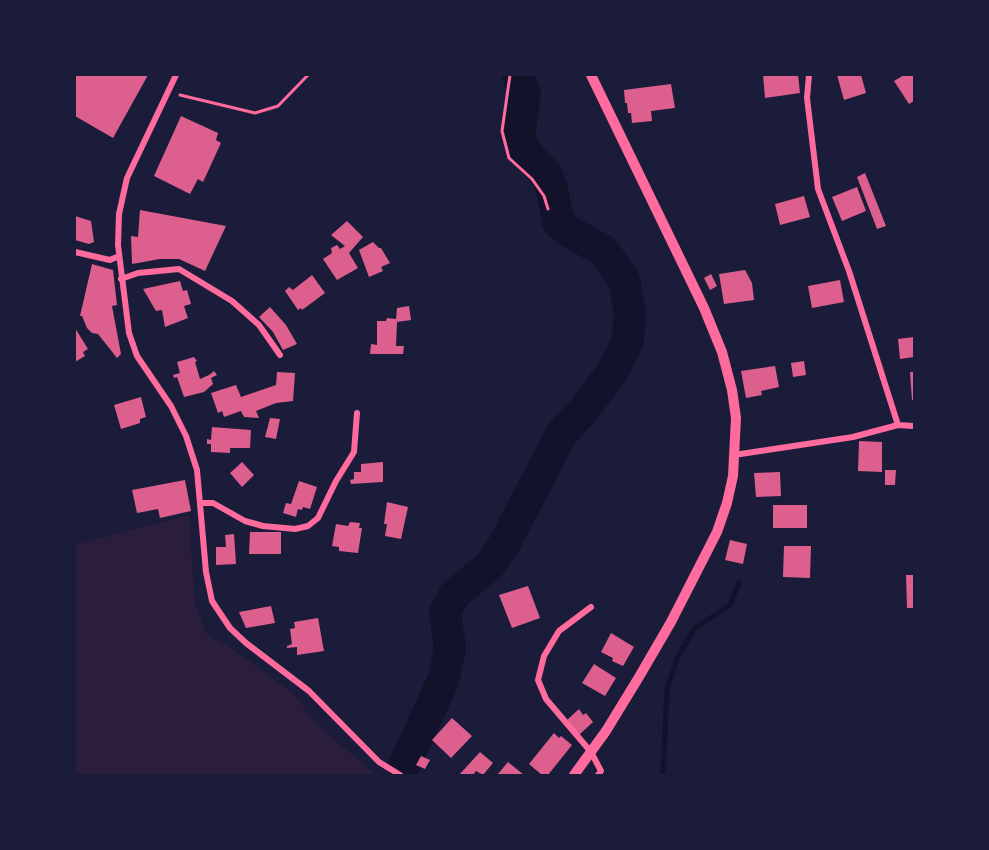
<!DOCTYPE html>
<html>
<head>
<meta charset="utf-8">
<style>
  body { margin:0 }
  #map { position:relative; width:989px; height:850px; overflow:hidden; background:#1b1b3a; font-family:"DejaVu Sans",sans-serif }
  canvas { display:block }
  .frame { position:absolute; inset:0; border:76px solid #1b1b3a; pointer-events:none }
</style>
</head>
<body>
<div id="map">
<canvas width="989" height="850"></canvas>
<div class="frame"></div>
</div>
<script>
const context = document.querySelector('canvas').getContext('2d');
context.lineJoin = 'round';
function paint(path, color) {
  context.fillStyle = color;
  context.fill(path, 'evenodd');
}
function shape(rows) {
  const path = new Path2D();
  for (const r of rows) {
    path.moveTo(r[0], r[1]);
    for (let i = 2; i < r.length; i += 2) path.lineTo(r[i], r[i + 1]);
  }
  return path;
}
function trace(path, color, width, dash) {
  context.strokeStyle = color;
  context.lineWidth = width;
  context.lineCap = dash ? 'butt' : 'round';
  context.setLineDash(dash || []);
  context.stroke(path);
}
const green = shape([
  [189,515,195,605,208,636,230,647,287,689,303,705,310,718,372,772,372,775,75,775,75,545]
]);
const stream = shape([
  [663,775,667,690,678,656,695,628,730,605,739,582]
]);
const river = shape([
  [404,766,443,681,450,648,445,612,455,594,489,566,502,548,562,433,583,411,613,371,628,341,630,311,624,280,604,251,568,231,558,222,552,189,547,175,527,154,519,136,525,94,518,75]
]);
const building = shape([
  [77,75,148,75,113,138,75,116,75,78],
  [763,75,798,75,800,93,765,98],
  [837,75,861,75,866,93,844,100],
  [904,75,914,75,914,101,909,104,894,81],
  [671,84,675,108,651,111,652,121,632,123,631,113,628,113,627,103,625,103,624,90],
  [181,116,218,133,216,140,221,143,203,182,198,179,190,194,154,176],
  [865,173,886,226,877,229,857,177],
  [857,187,866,211,842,221,832,197],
  [804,196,810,217,780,225,775,204],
  [140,210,226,226,205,271,179,259,160,259,132,264,131,236,138,237],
  [75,216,91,221,94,242,89,244,75,240],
  [347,221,363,237,349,253,358,268,337,280,323,259,332,253,331,248,337,245,340,249,345,246,331,235],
  [373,242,379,248,381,248,390,263,381,267,383,271,369,277,359,250],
  [92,264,113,270,117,305,112,306,121,354,117,358,98,334,92,333,87,328,82,316,80,316],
  [745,270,752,283,754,300,724,304,719,274],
  [711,274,717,286,710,290,704,278],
  [312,275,325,293,302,310,301,308,298,310,285,291,289,287,293,290],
  [840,280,844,302,812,308,808,286],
  [180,281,183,291,187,290,191,304,184,306,188,318,165,327,162,310,156,311,143,289],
  [409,306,411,320,397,322,396,346,404,346,403,354,370,354,371,344,377,345,377,321,386,321,387,318,396,319,397,308],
  [270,307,286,325,297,344,283,350,273,332,259,317],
  [75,328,88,349,83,352,85,356,75,362],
  [914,337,914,357,900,359,898,339],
  [194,357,197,361,195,362,200,379,209,375,214,371,217,375,211,378,213,384,204,392,184,397,177,377,174,378,173,375,180,373,177,362],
  [804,361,806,375,793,377,791,363],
  [775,366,779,387,761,391,762,395,746,398,741,371],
  [277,372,295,373,293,401,276,403,256,411,259,418,244,417,241,411,224,417,222,411,218,413,211,393,236,385,241,397,276,385],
  [910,372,914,372,914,400,912,400],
  [141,397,146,417,140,419,140,423,121,429,114,405],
  [270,418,280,419,276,439,265,437],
  [212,427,251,430,250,448,230,448,230,453,211,452,211,444,207,444,207,439,211,440],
  [859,441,882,442,882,472,858,471],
  [242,462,254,475,242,487,230,473],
  [383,462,383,482,351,484,350,480,354,479,354,472,361,472,361,464],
  [885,470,896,470,895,485,885,485],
  [780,472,781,496,756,497,754,473],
  [185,480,191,511,160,518,158,509,137,513,132,490],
  [299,481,317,487,310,509,303,507,302,510,298,509,296,517,283,513,286,503,291,504],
  [387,502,408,507,401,539,385,536,387,524,384,524],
  [773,505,807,505,807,528,773,528],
  [350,522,360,523,359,528,362,528,358,553,339,551,339,547,332,546,336,524,348,526],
  [250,532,281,532,281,554,249,554],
  [234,534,236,564,216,565,216,547,226,547,225,535],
  [730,540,747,544,743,564,725,560],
  [784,546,811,546,810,578,783,577],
  [906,575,914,575,914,608,907,608],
  [528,586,540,618,512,628,499,595],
  [271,606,275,623,246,628,239,612],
  [318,618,324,651,297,655,297,647,287,648,287,646,292,644,290,629,295,628,294,622],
  [611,633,634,647,623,666,612,661,613,658,601,652],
  [594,664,616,678,605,696,582,683],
  [579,709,583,715,586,713,593,722,579,735,567,720],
  [452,718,472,736,451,758,432,740],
  [554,733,559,738,561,736,572,745,548,775,542,775,529,764],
  [480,752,493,763,483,775,476,771,473,775,459,775],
  [421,756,430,760,425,769,416,765],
  [508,762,524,775,497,775]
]);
const path = shape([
  [510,75,502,131,509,158,532,179,544,196,548,209],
  [180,95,255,113,278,106,308,75]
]);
const minor = shape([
  [176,75,127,178,119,214,118,245,129,333,137,356,171,406,186,436,197,470,206,572,212,601,230,628,246,643,309,691,379,762,400,775],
  [809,75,807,98,818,189,849,271,898,425],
  [75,252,110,260,119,256],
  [121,279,138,273,179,269,232,301,259,325,280,355],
  [734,455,853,437,898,425,914,426],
  [200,503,213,503,245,521,263,526,295,529,308,526,318,518,336,481,354,452,357,413],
  [591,607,559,631,544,656,538,680,546,699,591,752,601,771,598,775]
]);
const secondary = shape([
  [574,775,606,731,639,677,671,622,717,532,727,503,733,476,736,418,732,390,722,352,704,308,591,75]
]);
paint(green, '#2a1e3b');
trace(stream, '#12122b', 5);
trace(river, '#12122b', 32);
paint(building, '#dd5f8e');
trace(path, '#ff6b9d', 3);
trace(minor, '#ff6b9d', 6);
trace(secondary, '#ff6b9d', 10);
</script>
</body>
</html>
